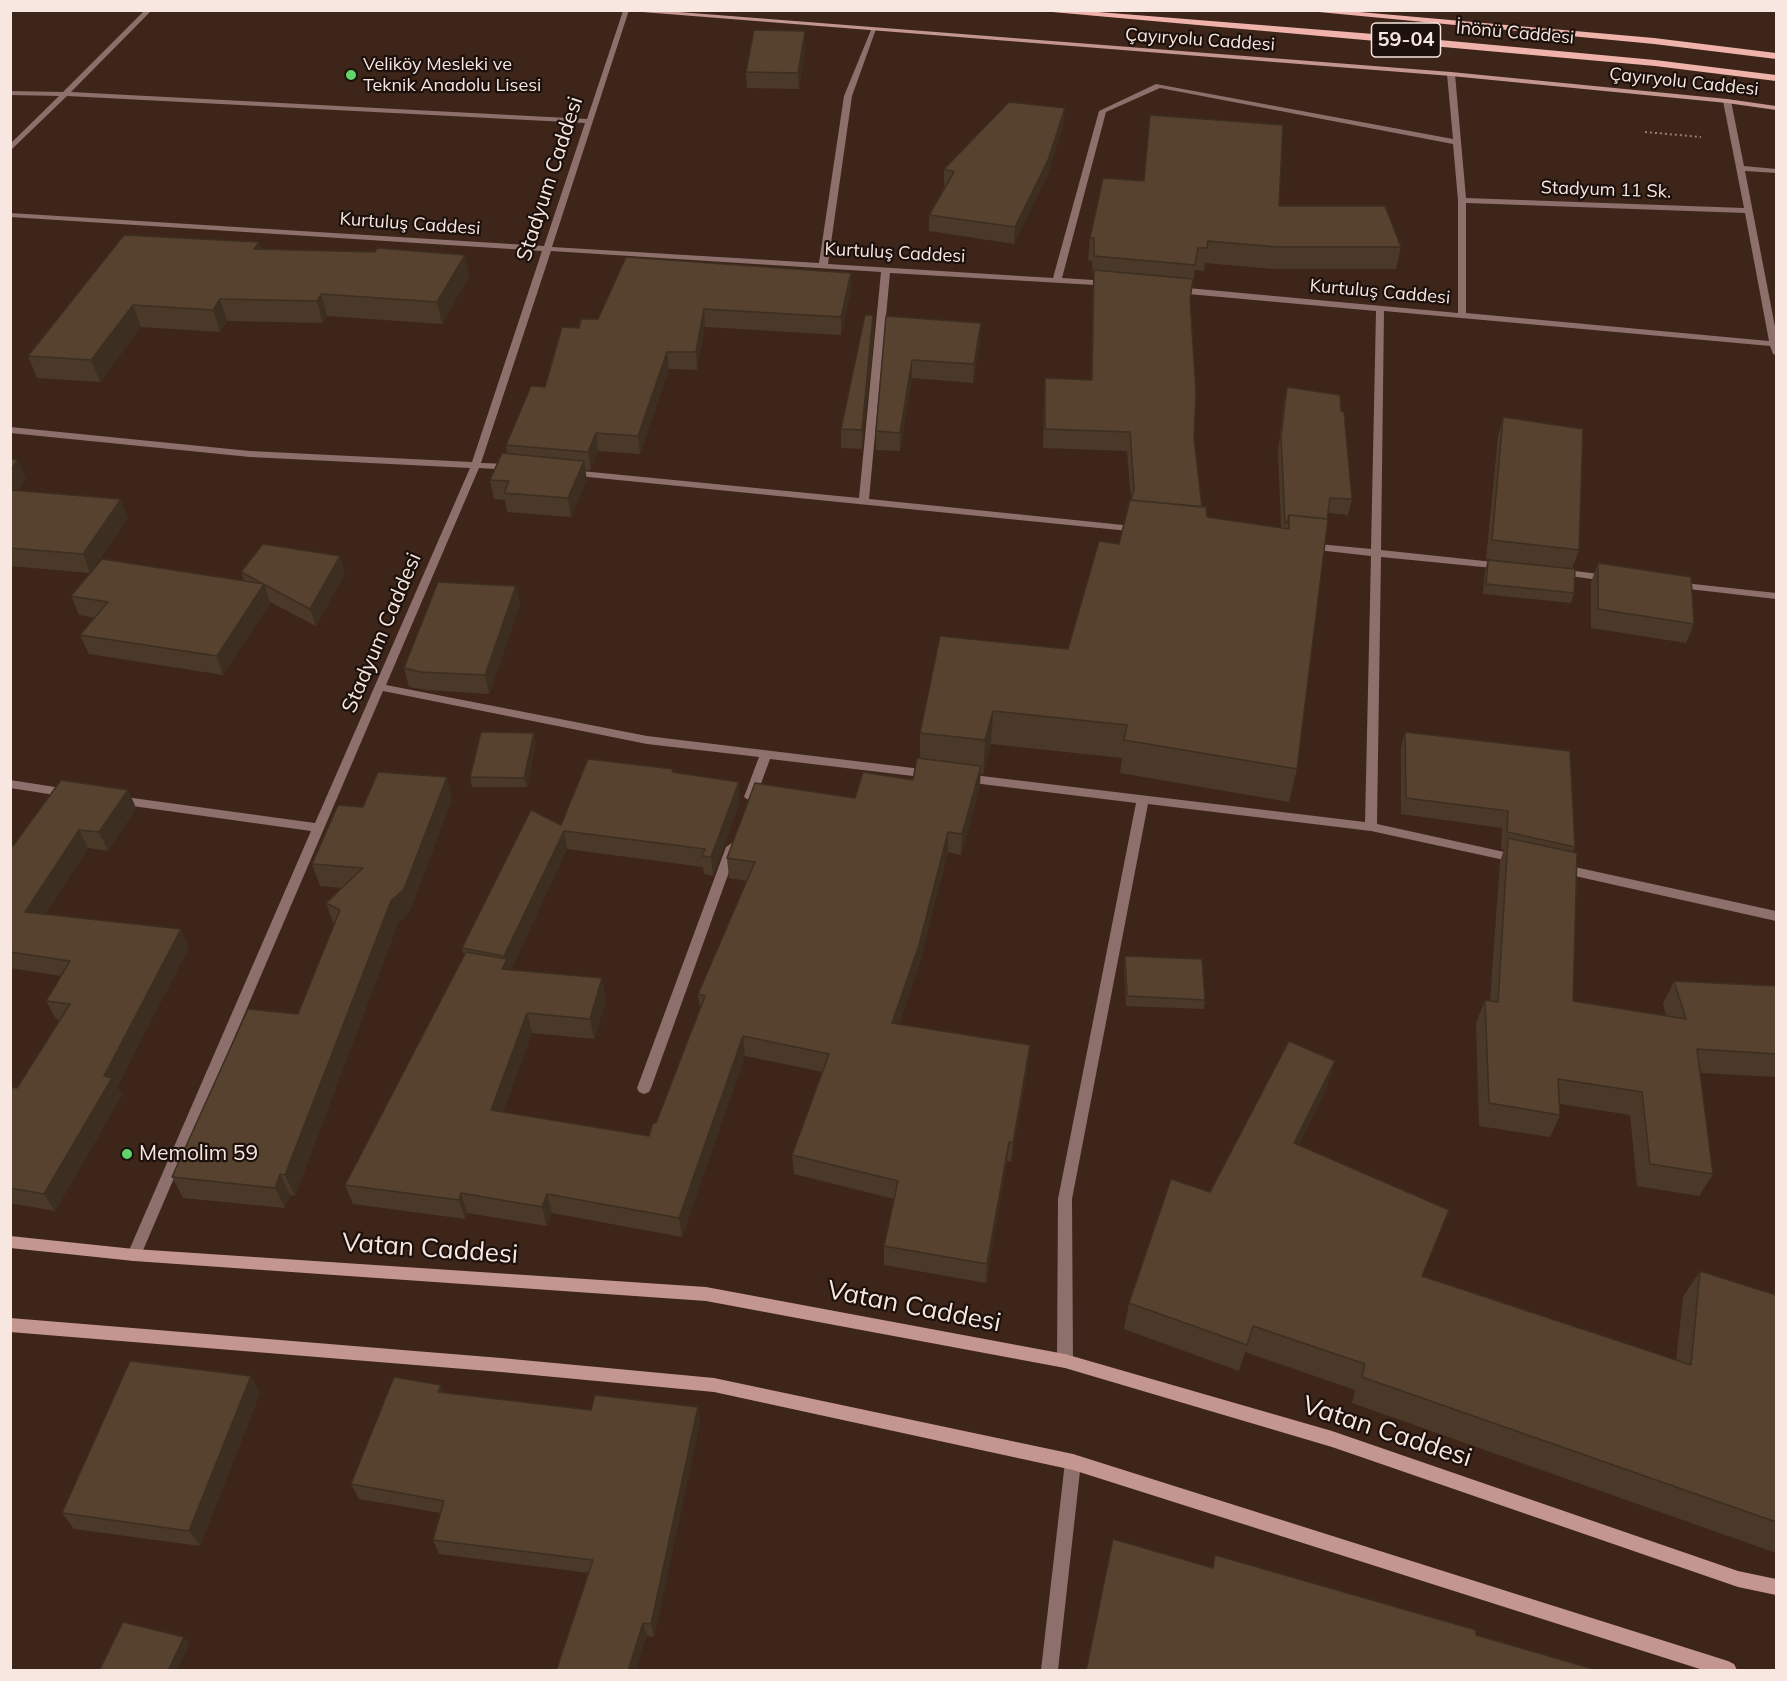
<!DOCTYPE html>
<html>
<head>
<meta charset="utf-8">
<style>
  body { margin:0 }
  #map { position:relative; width:1787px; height:1681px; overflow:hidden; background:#3d2519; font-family:Mulish,sans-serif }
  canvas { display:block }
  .frame { position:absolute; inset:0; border:12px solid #f8e7e0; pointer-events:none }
</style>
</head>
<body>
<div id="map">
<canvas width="1787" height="1681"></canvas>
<div class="frame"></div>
</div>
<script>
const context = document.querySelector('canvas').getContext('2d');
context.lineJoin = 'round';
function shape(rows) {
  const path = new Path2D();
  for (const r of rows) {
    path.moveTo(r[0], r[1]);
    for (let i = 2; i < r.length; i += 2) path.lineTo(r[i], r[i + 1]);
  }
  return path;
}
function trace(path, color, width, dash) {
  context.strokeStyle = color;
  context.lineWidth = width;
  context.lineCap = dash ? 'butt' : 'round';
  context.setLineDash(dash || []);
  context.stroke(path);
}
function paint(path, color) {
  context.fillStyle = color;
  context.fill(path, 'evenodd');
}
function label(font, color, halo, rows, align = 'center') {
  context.font = font + ' Mulish,sans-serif';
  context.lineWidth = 4.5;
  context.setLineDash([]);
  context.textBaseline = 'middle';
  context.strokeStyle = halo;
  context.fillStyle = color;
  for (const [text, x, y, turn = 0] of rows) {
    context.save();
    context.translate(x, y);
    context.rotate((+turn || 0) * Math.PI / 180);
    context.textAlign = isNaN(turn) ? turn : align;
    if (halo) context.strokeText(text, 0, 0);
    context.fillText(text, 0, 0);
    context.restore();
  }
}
const path = shape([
  [1645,132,1701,137]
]);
const street = shape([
  [145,10,152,10,71,92,587,119,623,11,629,10,552,247,819,263,844,96,871,30,876,29,852,96,828,264,1053,278,1099,111,1156,84,1453,139,1447,74,1451,72,1455,74,1466,198,1744,208,1723,101,1727,99,1731,101,1744,166,1776,169,1776,173,1745,171,1776,332,1776,355,1773,354,1770,346,1384,311,1381,550,1503,563,1508,566,1503,569,1381,557,1377,824,1518,855,1524,859,1518,863,1371,831,1148,804,1072,1199,1073,1361,1070,1366,1065,1368,1060,1366,1057,1361,1058,1199,1136,803,965,782,959,778,965,774,1365,822,1371,556,1308,549,1303,546,1308,543,1371,549,1376,311,1177,293,1173,290,1177,287,1458,313,1458,200,1453,144,1160,88,1106,112,1062,278,1109,281,1113,284,1112,286,890,273,869,499,1143,527,1144,529,1139,532,568,475,568,471,571,470,859,498,881,272,551,251,481,463,512,464,517,467,512,470,479,468,386,685,647,736,930,770,936,774,930,778,770,759,756,797,750,801,744,797,759,757,647,744,383,691,141,1255,139,1260,134,1261,129,1260,127,1255,311,831,118,804,112,800,118,796,315,823,470,468,250,457,10,433,10,427,250,451,472,462,542,251,10,217,10,213,544,246,585,123,67,96,10,151,10,144,59,96,10,95,10,91,63,92,145,10],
  [1466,203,1745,213,1769,341,1466,313,1466,203],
  [1559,569,1607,575,1612,578,1607,581,1555,574,1554,572,1555,570,1559,569],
  [1675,582,1776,593,1776,599,1671,587,1670,585,1671,583,1675,582],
  [10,780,68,789,74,793,68,797,10,788,10,780],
  [732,843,738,847,651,1088,649,1092,644,1094,639,1092,637,1088,726,847,732,843],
  [1561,864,1776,911,1776,921,1557,872,1555,869,1557,866,1561,864],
  [1073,1454,1079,1457,1081,1462,1058,1670,1041,1670,1065,1462,1067,1457,1073,1454]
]);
const secondary = shape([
  [617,10,653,10,1451,72,1727,99,1776,106,1776,110,1727,103,1451,76,617,10],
  [10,1236,134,1249,706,1287,1065,1354,1332,1431,1738,1571,1776,1579,1776,1595,1738,1587,1332,1447,1065,1368,706,1301,134,1261,10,1248,10,1236],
  [10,1318,501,1358,714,1378,1073,1454,1728,1661,1734,1664,1737,1670,1703,1670,1073,1470,714,1392,501,1372,10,1332,10,1318]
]);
const primary = shape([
  [1030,10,1073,10,1386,35,1655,60,1776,75,1776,81,1655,66,1030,10],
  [1298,10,1337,10,1654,38,1776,53,1776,59,1654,44,1298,10]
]);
const wall = shape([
  [805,48,799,89,747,88,746,72],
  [1150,115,1279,206,1401,247,1396,269,1274,269,1205,263,1204,271,1195,270,1190,301,1194,438,1202,507,1207,517,1281,528,1278,452,1284,402,1287,387,1341,411,1352,499,1348,515,1328,513,1297,769,1289,802,1120,773,1122,758,991,744,983,774,980,774,980,786,961,855,948,852,919,965,899,1024,1030,1045,1028,1065,1011,1162,1007,1161,986,1283,884,1265,884,1246,894,1199,794,1174,792,1155,823,1072,745,1056,682,1237,552,1213,547,1226,467,1213,465,1219,353,1204,345,1185,464,955,462,948,561,825,673,772,740,801,713,876,704,874,703,867,567,849,511,970,606,999,594,1039,532,1033,503,1112,649,1136,656,1123,700,1009,698,994,747,881,729,878,727,858,855,798,913,780,920,759,920,733,1068,649,1119,544,1131,500,1127,451,1043,448,1044,397,1045,378,1091,380,1093,278,1092,261,1088,260,1090,238,1144,181],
  [1064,123,1047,176,1014,244,929,231,929,215,945,186,944,185,944,169],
  [259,242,261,249,465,255,469,276,442,324,327,316,323,323,227,321,220,332,141,327,100,382,37,378,28,356],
  [851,290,841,335,705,327,697,370,669,369,640,454,598,451,591,470,585,470,587,480,571,517,507,512,505,500,494,499,490,480,507,454,506,445,545,387,579,328,598,319],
  [886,316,980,341,973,383,912,378,900,451,876,450,876,431],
  [874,333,862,449,841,448,841,429],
  [1503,417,1579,550,1572,569,1486,559,1498,436],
  [10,459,26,478,17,491,128,518,90,573,10,566],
  [1488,560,1574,593,1571,603,1483,594,1485,570],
  [1598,563,1694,624,1686,643,1591,628,1591,582],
  [241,572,345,573,316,626,270,602,270,603,223,675,89,654,80,635,95,618,79,615,71,596,244,581],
  [516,586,520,605,489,694,426,690,409,687,404,668],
  [1405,732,1575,847,1573,852,1573,1001,1666,1016,1663,1004,1674,981,1776,986,1776,1077,1700,1073,1713,1174,1699,1196,1637,1186,1630,1115,1560,1104,1560,1115,1550,1137,1479,1126,1476,1023,1485,1000,1490,1001,1500,862,1504,849,1501,849,1502,828,1401,814,1401,748],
  [536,742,527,787,472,787,470,777],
  [447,777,452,799,410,911,398,923,295,1196,290,1195,285,1208,183,1198,172,1177,298,1014,334,925,326,903,342,888,320,886,312,864,363,807],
  [128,790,136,808,108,851,88,848,45,914,189,947,117,1087,122,1095,55,1211,10,1203,10,1087,17,1088,60,1020,56,1019,46,1001,61,976,10,968,10,845,13,846],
  [1125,956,1205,1000,1204,1009,1126,1006,1124,965],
  [1335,1061,1326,1089,1299,1145,1422,1276,1676,1361,1683,1297,1700,1271,1776,1295,1776,1553,1352,1403,1355,1390,1245,1352,1239,1371,1124,1329,1129,1303,1210,1192],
  [251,1376,260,1393,200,1546,74,1529,62,1513],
  [441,1385,444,1393,591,1410,698,1407,700,1422,654,1637,647,1636,589,1573,439,1554,433,1540,441,1513,359,1499,351,1484]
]);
const shadedWall = shape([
  [805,31,805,48,799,89,798,73],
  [1065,108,1064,123,1047,176,1014,244,1015,227],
  [259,242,265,264,254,249],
  [465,255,469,276,442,324,437,302],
  [851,273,851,290,841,335,841,317],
  [321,294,327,316,323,323,317,301],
  [220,299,227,321,220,332,213,310],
  [133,305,141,327,100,382,91,360],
  [704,309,705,327,697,370,696,352],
  [873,315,874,333,862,449,862,430],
  [981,323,980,341,973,383,974,364],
  [667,352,669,369,640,454,638,436],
  [912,360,912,378,900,451,900,433],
  [596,433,598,451,591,470,588,452],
  [18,460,26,478,10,499,10,470],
  [584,461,587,480,571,517,568,498],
  [121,499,128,518,90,573,83,554],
  [340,556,345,573,316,626,310,609],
  [264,584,270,603,223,675,217,656],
  [516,586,520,605,489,694,485,675],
  [993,711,991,744,983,774,985,740],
  [534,733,536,742,527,787,524,778],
  [981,766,980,786,961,855,962,834],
  [447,777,452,799,410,911,398,923,295,1196,285,1175,391,901],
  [739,782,740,801,713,876,711,857],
  [128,790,136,808,108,851,99,832],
  [79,830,88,848,34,930,25,912],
  [564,831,567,849,510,972,502,969,506,961,504,956],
  [948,832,948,852,919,965,892,1043,892,1023],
  [181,929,189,947,117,1087,122,1095,55,1211,44,1194],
  [602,978,606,999,594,1039,590,1019],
  [527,1013,532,1033,497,1129,491,1110],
  [743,1036,745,1056,682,1237,679,1218],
  [1030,1045,1028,1065,1011,1162,1013,1143],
  [1335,1061,1326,1089,1286,1171,1294,1143],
  [1009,1142,1007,1161,986,1283,987,1264],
  [280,1174,290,1195,285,1208,275,1188],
  [461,1193,467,1213,465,1219,459,1200],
  [547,1194,552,1213,547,1226,542,1207],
  [251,1376,260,1393,200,1546,189,1531],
  [441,1385,447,1400,438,1392],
  [698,1407,700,1422,654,1637,651,1624],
  [643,1623,647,1636,636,1671,628,1671],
  [184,1637,190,1644,177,1671,168,1671]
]);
const building = shape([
  [754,30,805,31,798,73,746,72,754,30],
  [1009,102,1065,108,1048,160,1015,227,929,215,954,172,944,169,1009,102],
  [1150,115,1283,125,1279,206,1385,206,1401,247,1277,247,1208,241,1207,248,1198,248,1195,265,1094,256,1094,238,1090,238,1103,178,1144,181,1150,115],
  [124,235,259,242,254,249,375,252,377,248,465,255,437,302,321,294,317,301,220,299,213,310,133,305,91,360,28,356,124,235],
  [626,257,851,273,841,317,704,309,696,352,667,352,638,436,596,433,588,452,506,445,531,386,545,387,562,327,579,328,581,319,598,319,626,257],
  [1094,270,1193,279,1190,299,1196,392,1194,438,1202,507,1131,500,1134,489,1130,432,1045,429,1045,378,1092,380,1094,270],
  [865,315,873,315,862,430,841,429,865,315],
  [886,316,981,323,974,364,912,360,900,433,876,431,886,316],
  [1287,387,1340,395,1341,411,1344,412,1352,499,1330,498,1327,519,1289,515,1287,523,1285,523,1281,437,1287,387],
  [1503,417,1583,429,1579,550,1492,540,1503,417],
  [502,453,584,461,568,498,504,493,509,481,490,480,502,453],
  [10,459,18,460,10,470,10,459],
  [10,490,121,499,83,554,10,548,10,490],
  [1130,500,1206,507,1207,517,1289,529,1289,515,1328,519,1297,769,1124,740,1127,725,993,711,985,740,920,733,940,636,1068,649,1099,541,1119,544,1130,500],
  [263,544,340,556,310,609,241,572,263,544],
  [102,559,264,584,217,656,80,635,108,602,71,596,102,559],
  [1488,560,1575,569,1574,593,1486,584,1488,560],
  [1598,563,1691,577,1694,624,1598,609,1598,563],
  [438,582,516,586,485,675,421,672,404,668,438,582],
  [481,732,534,733,524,778,470,777,481,732],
  [1405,732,1570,751,1575,847,1507,832,1508,811,1406,798,1405,732],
  [917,758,981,766,962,834,948,832,919,945,892,1023,1030,1045,1013,1143,1009,1142,987,1264,884,1246,898,1181,792,1155,829,1054,743,1036,679,1218,547,1194,542,1207,461,1193,459,1200,345,1185,466,952,507,959,502,969,602,978,590,1019,527,1013,491,1110,649,1136,653,1123,656,1123,705,996,698,994,755,862,727,858,755,783,855,798,863,772,913,780,917,758],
  [588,759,673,769,672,772,739,782,711,857,702,856,705,849,564,831,504,956,462,948,531,810,561,825,588,759],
  [378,772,447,777,404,889,391,901,285,1175,280,1174,275,1188,172,1177,248,1009,298,1014,340,910,326,903,363,868,312,864,338,805,363,807,378,772],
  [61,780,128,790,99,832,79,830,25,912,181,929,104,1076,112,1078,44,1194,10,1188,10,1087,17,1088,70,1004,46,1001,70,961,10,952,10,845,13,846,61,780],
  [1508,838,1577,853,1573,1001,1686,1019,1674,981,1776,986,1776,1054,1697,1049,1713,1174,1650,1164,1642,1092,1558,1079,1560,1115,1489,1103,1485,1000,1498,1002,1508,838],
  [1125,956,1202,959,1205,1000,1127,996,1125,956],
  [1289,1041,1335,1061,1294,1143,1449,1210,1422,1276,1691,1365,1700,1271,1776,1295,1776,1522,1362,1377,1365,1364,1253,1326,1247,1345,1129,1303,1171,1179,1210,1192,1289,1041],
  [130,1361,251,1376,189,1531,62,1513,130,1361],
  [394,1377,441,1385,438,1392,591,1410,595,1395,698,1407,651,1624,643,1623,628,1671,556,1671,593,1560,433,1540,444,1501,351,1484,394,1377],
  [1113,1539,1213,1568,1215,1555,1476,1630,1476,1635,1600,1671,1086,1671,1113,1539],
  [123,1622,184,1637,168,1671,99,1671,123,1622]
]);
const markers = [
  [351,75,6,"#5fd56b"],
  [127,1154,6,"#5fd56b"]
];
const farStreetnames = [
  ["İnönü Caddesi",1515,33,5],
  ["Çayıryolu Caddesi",1200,40,4],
  ["Çayıryolu Caddesi",1684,82,6],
  ["Stadyum 11 Sk.",1606,190,2],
  ["Kurtuluş Caddesi",410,224,4],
  ["Kurtuluş Caddesi",895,253,3],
  ["Kurtuluş Caddesi",1380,292,5]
];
const farPoinames = [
  ["Veliköy Mesleki ve",363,65],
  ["Teknik Anadolu Lisesi",363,86]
];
const shields = [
  [1406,40,69]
];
const shieldNames = [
  ["59-04",1406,40]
];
const streetNames = [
  ["Stadyum Caddesi",550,179,-72],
  ["Stadyum Caddesi",382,633,-67]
];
const poiNames = [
  ["Memolim 59",139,1154]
];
const nearStreetnames = [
  ["Vatan Caddesi",430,1249,4],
  ["Vatan Caddesi",914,1307,11],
  ["Vatan Caddesi",1387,1432,18]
];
trace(path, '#947f76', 2, [2, 3]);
paint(street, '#8d6f6c');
paint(secondary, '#c49690');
paint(primary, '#efb3ac');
paint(wall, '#4a3928');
paint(shadedWall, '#3c2e20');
paint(building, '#56422e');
trace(building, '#3c2e20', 1.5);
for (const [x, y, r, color] of markers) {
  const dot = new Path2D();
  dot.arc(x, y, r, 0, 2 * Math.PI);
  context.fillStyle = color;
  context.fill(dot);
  trace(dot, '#1c110c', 2);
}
label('18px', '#f8e7e0', '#1c110c', farStreetnames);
label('18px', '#f8e7e0', '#1c110c', farPoinames, 'left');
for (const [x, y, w] of shields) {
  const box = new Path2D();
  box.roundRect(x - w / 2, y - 17, w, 34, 4.5);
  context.fillStyle = '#1c110c';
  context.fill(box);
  trace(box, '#f8e7e0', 1.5);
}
label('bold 20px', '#f8e7e0', null, shieldNames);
label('21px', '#f8e7e0', '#1c110c', streetNames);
label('21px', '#f8e7e0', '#1c110c', poiNames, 'left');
label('26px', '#f8e7e0', '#1c110c', nearStreetnames);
</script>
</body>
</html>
